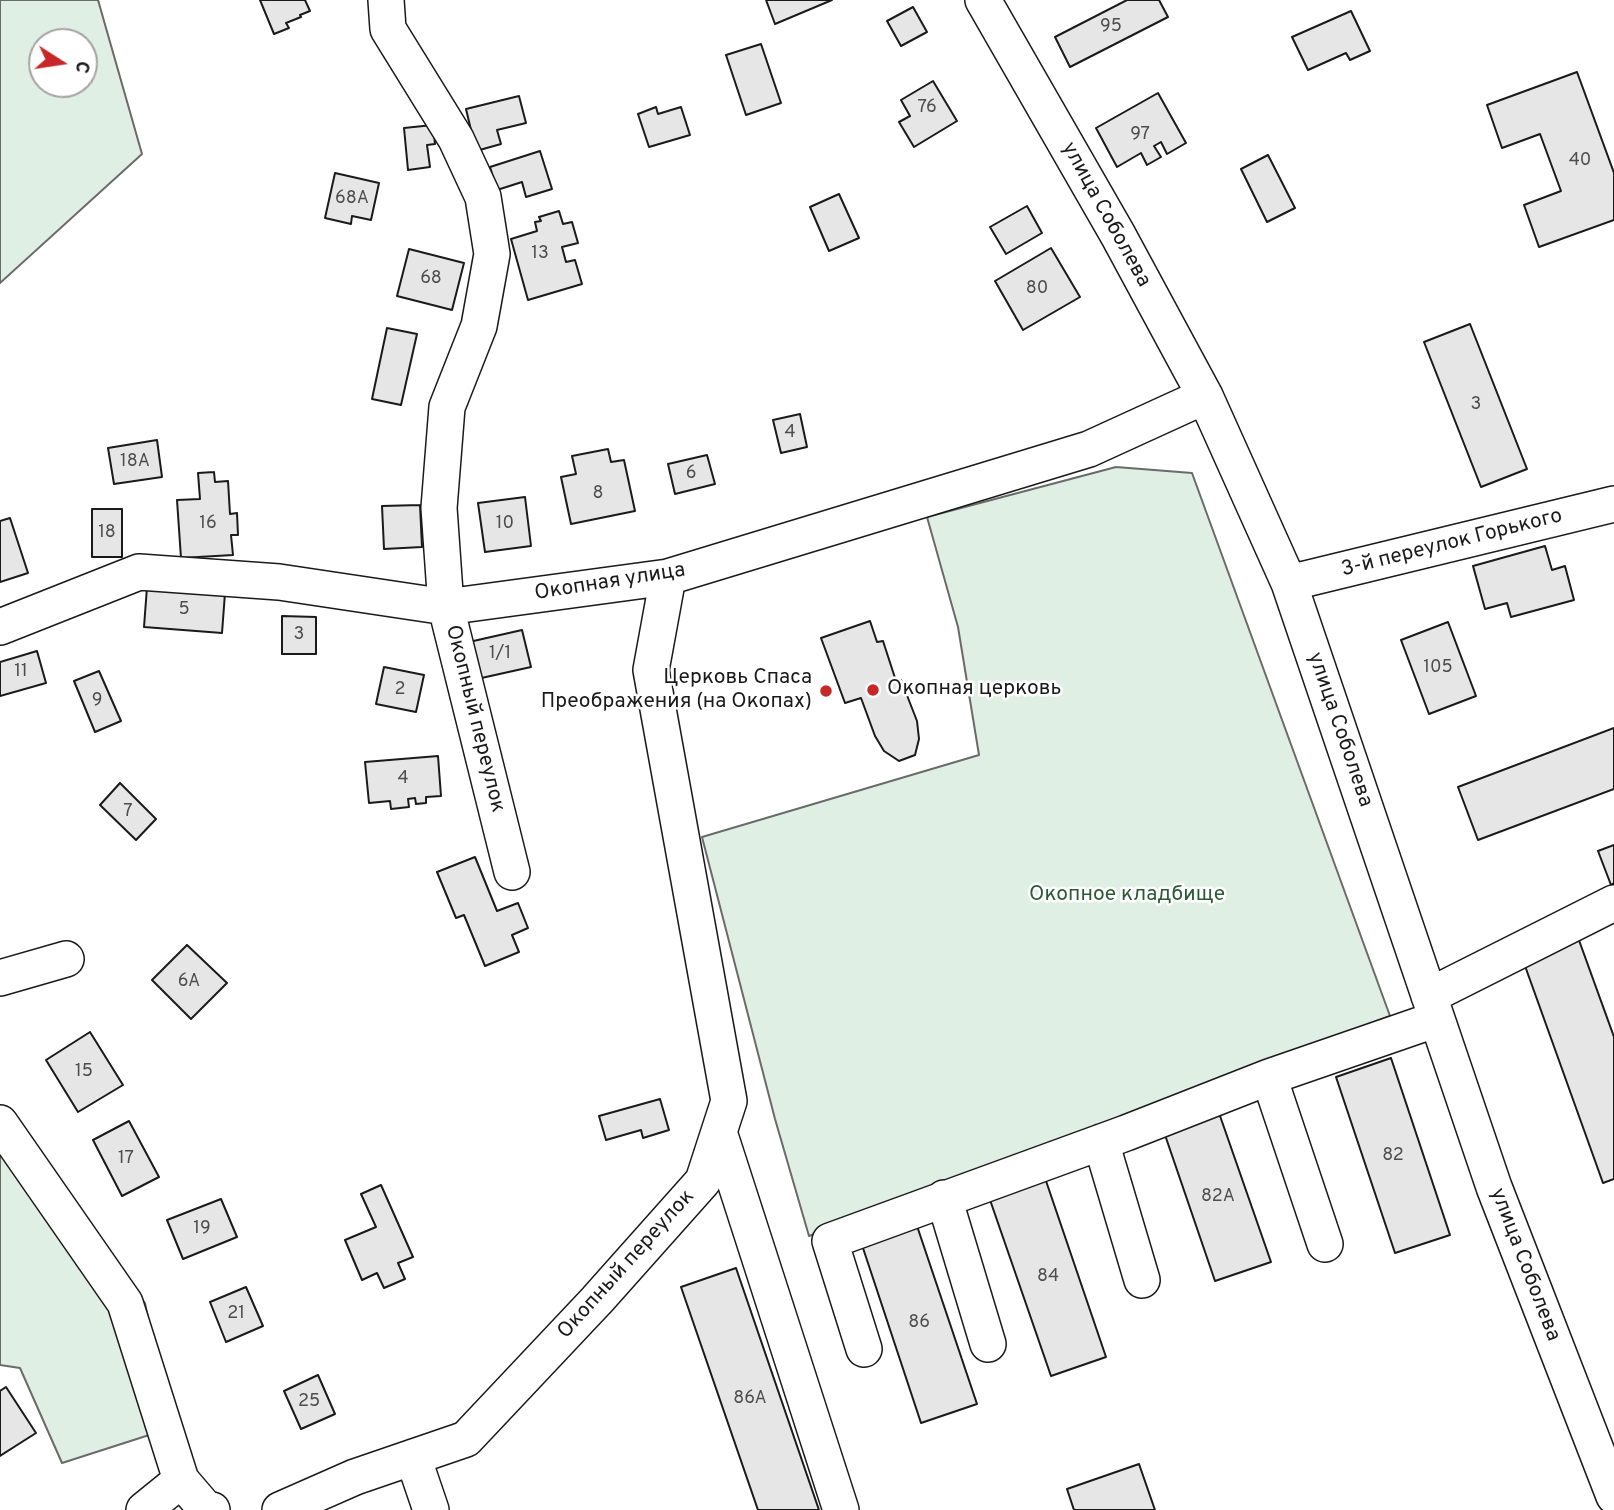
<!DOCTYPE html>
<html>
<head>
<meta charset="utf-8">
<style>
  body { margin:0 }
  #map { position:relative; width:1614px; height:1510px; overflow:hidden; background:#fff; font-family:Overpass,sans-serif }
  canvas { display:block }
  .north { position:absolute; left:28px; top:28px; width:70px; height:70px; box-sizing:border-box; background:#fff; border:2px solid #a3a3a3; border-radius:50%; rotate:102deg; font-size:19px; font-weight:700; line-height:28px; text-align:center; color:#1a1a1a }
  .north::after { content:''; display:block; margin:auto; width:24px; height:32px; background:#c62828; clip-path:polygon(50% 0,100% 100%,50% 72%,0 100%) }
</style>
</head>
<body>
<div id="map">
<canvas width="1614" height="1510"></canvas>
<div class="north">С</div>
</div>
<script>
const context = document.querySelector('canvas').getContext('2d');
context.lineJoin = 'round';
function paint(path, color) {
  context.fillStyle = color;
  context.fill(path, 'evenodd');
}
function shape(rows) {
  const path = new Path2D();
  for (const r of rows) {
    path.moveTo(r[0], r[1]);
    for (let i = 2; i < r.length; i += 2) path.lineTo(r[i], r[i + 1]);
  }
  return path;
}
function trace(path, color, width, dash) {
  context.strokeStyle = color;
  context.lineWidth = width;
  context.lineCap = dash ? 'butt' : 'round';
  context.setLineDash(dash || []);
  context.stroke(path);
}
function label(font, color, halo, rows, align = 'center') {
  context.font = font + ' Overpass,sans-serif';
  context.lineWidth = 5;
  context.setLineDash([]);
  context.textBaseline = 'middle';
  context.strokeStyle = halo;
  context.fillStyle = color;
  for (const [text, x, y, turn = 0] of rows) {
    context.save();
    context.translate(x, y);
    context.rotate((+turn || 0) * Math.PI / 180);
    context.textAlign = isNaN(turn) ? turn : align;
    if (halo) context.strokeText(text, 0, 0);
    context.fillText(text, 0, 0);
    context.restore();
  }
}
const green = shape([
  [0,0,98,0,142,154,0,283,0,0],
  [84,42,84,84,42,84,42,42,84,42],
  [1116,467,1192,473,1390,1016,809,1236,775,1119,702,837,979,755,958,627,927,517,1116,467],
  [0,1105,145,1303,171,1428,62,1463,20,1368,0,1365,0,1105]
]);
const building = shape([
  [260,0,305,0,310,11,300,15,301,17,286,23,289,28,274,34,260,0],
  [766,0,832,0,775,24,766,0],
  [1127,0,1159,0,1168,17,1070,67,1055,37,1127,0],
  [913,7,927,32,901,46,887,21,913,7],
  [1351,11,1370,51,1350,60,1346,53,1308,70,1292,37,1351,11],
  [761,44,781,103,746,115,726,55,761,44],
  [1577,72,1614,173,1614,220,1539,247,1524,205,1561,191,1540,134,1502,148,1487,105,1577,72],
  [933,81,957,121,914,147,899,122,910,116,901,100,933,81],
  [1158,93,1186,143,1167,154,1161,142,1154,146,1161,157,1147,165,1141,153,1117,167,1096,128,1158,93],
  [519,96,526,123,497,130,501,144,476,151,466,109,519,96],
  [656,107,658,114,681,107,690,135,649,147,638,114,656,107],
  [433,125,435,144,427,145,430,167,408,170,404,128,433,125],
  [540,151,552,189,526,197,522,182,497,190,490,167,540,151],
  [1268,155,1295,208,1267,222,1241,169,1268,155],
  [335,173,379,183,371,220,352,216,351,224,325,218,335,173],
  [839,194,859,238,829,251,810,207,839,194],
  [1027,206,1042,233,1006,254,990,227,1027,206],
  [559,211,563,224,572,222,578,243,562,247,566,262,575,260,582,284,528,300,511,239,537,231,535,222,541,221,539,217,559,211],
  [1051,248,1080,297,1023,330,995,281,1051,248],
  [409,249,464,263,452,310,397,296,409,249],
  [1470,324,1527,469,1481,487,1424,342,1470,324],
  [387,328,417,334,401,405,372,399,387,328],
  [800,414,807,447,781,453,773,420,800,414],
  [157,440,162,477,114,484,108,448,157,440],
  [608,449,611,462,624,460,635,511,571,524,561,477,576,474,572,456,608,449],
  [707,455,715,484,675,494,668,464,707,455],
  [214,472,215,482,228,481,230,514,237,513,238,535,231,535,233,555,181,558,177,500,200,499,198,473,214,472],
  [525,497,531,546,485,552,478,503,525,497],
  [420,505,422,547,384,549,382,506,420,505],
  [92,509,122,509,122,557,92,557,92,509],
  [10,518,28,573,0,582,0,521,10,518],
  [1545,546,1552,570,1565,566,1574,600,1511,617,1507,603,1485,609,1473,566,1545,546],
  [147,587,225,593,222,633,144,627,147,587],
  [282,616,316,617,316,654,282,654,282,616],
  [870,621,877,642,883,641,896,681,901,680,917,721,919,739,915,755,899,761,884,751,875,736,861,698,845,703,821,638,870,621],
  [1448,622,1476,696,1429,714,1401,640,1448,622],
  [522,630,531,667,477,679,469,642,522,630],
  [37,651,46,683,0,696,0,662,37,651],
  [384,667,424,675,416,712,376,704,384,667],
  [99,671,121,721,95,732,74,681,99,671],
  [1614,728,1614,789,1478,840,1458,787,1614,728],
  [438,756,441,796,426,797,426,803,416,804,415,798,408,799,409,807,391,809,390,801,369,803,365,762,438,756],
  [120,783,156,819,136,840,100,805,120,783],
  [1614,845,1614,883,1611,885,1598,851,1614,845],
  [475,857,497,911,518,903,528,928,512,935,519,952,485,966,464,915,456,918,437,872,475,857],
  [1576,932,1614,1037,1614,1179,1603,1183,1520,952,1576,932],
  [187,945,227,983,191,1019,152,980,187,945],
  [90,1032,123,1085,78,1112,46,1060,90,1032],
  [1391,1058,1450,1235,1395,1253,1336,1077,1391,1058],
  [660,1099,669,1130,643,1138,641,1130,606,1140,599,1116,660,1099],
  [1219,1113,1271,1262,1215,1281,1164,1132,1219,1113],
  [129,1121,159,1177,122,1196,93,1140,129,1121],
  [1045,1178,1106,1357,1051,1376,989,1197,1045,1178],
  [381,1185,413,1257,398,1263,405,1279,384,1288,377,1273,362,1280,345,1240,376,1227,361,1194,381,1185],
  [221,1199,237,1237,183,1259,167,1220,221,1199],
  [916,1223,977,1404,921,1423,861,1242,916,1223],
  [736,1268,819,1510,758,1510,681,1287,736,1268],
  [246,1287,263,1326,226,1342,210,1302,246,1287],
  [318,1375,335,1414,301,1429,284,1391,318,1375],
  [6,1387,36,1433,0,1456,0,1391,6,1387],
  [1139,1464,1155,1510,1074,1510,1067,1489,1139,1464]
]);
const minor = shape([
  [386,0,388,29,456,139,483,197,492,254,479,326,447,407,439,508,446,607,512,872],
  [983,0,1118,235,1205,396,1289,583,1494,1187,1614,1496],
  [1289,583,1614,504],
  [0,627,139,572,279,582,446,607,668,577,1089,449,1205,396],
  [0,978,66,959],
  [1429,996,1614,903],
  [1269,1077,1325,1244],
  [0,1123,125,1303,181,1480,205,1508,212,1510],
  [719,1132,841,1510],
  [1101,1142,1142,1280],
  [944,1198,988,1344],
  [864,1349,830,1241,1126,1133,1269,1077,1437,1019],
  [413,1457,431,1510],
  [144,1510,181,1480],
  [280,1510,355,1477,466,1439,597,1300,703,1181,729,1101,651,670,668,577]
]);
const markers = [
  [873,690,7,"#c62828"],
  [826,691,7,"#c62828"]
];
const numberNames = [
  ["95",1111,27],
  ["76",927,108],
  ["97",1140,135],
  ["40",1580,161],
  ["68А",352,199],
  ["13",540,254],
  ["68",431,279],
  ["80",1037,289],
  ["3",1476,405],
  ["4",790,433],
  ["18А",135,462],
  ["6",691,474],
  ["8",598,494],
  ["16",208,524],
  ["10",505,524],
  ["18",107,533],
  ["5",184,610],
  ["3",299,635],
  ["1/1",500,654],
  ["105",1438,668],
  ["11",21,672],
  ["2",400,690],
  ["9",97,701],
  ["4",403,779],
  ["7",128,812],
  ["6А",189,982],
  ["15",84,1072],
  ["82",1393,1156],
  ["17",126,1159],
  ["82А",1218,1197],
  ["19",202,1229],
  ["84",1048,1277],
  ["21",236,1314],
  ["86",919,1323],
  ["86А",750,1399],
  ["25",309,1402]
];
const streetNames = [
  ["улица Соболева",1105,215,61],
  ["3-й переулок Горького",1452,544,-14],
  ["Окопная улица",610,583,-9],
  ["Окопный переулок",474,719,76],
  ["улица Соболева",1339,730,71],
  ["Окопный переулок",627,1265,-48],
  ["улица Соболева",1524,1265,69]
];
const poiNames = [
  ["Церковь Спаса",812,679],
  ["Преображения (на Окопах)",812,703],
  ["Окопная церковь",887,690,"left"]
];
const parkNames = [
  ["Окопное кладбище",1127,896]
];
paint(green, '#e0efe3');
trace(green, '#6a6a6a', 2);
paint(building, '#e6e6e6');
trace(building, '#1a1a1a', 2);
trace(minor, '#1a1a1a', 38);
trace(minor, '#fff', 35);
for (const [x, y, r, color] of markers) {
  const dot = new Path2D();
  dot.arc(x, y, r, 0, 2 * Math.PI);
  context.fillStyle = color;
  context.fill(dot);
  trace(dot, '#fff', 2.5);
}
label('18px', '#4d4d4d', null, numberNames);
label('21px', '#1a1a1a', '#fff', streetNames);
label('21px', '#1a1a1a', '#fff', poiNames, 'right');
label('21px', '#2b5a34', '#fff', parkNames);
</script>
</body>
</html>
